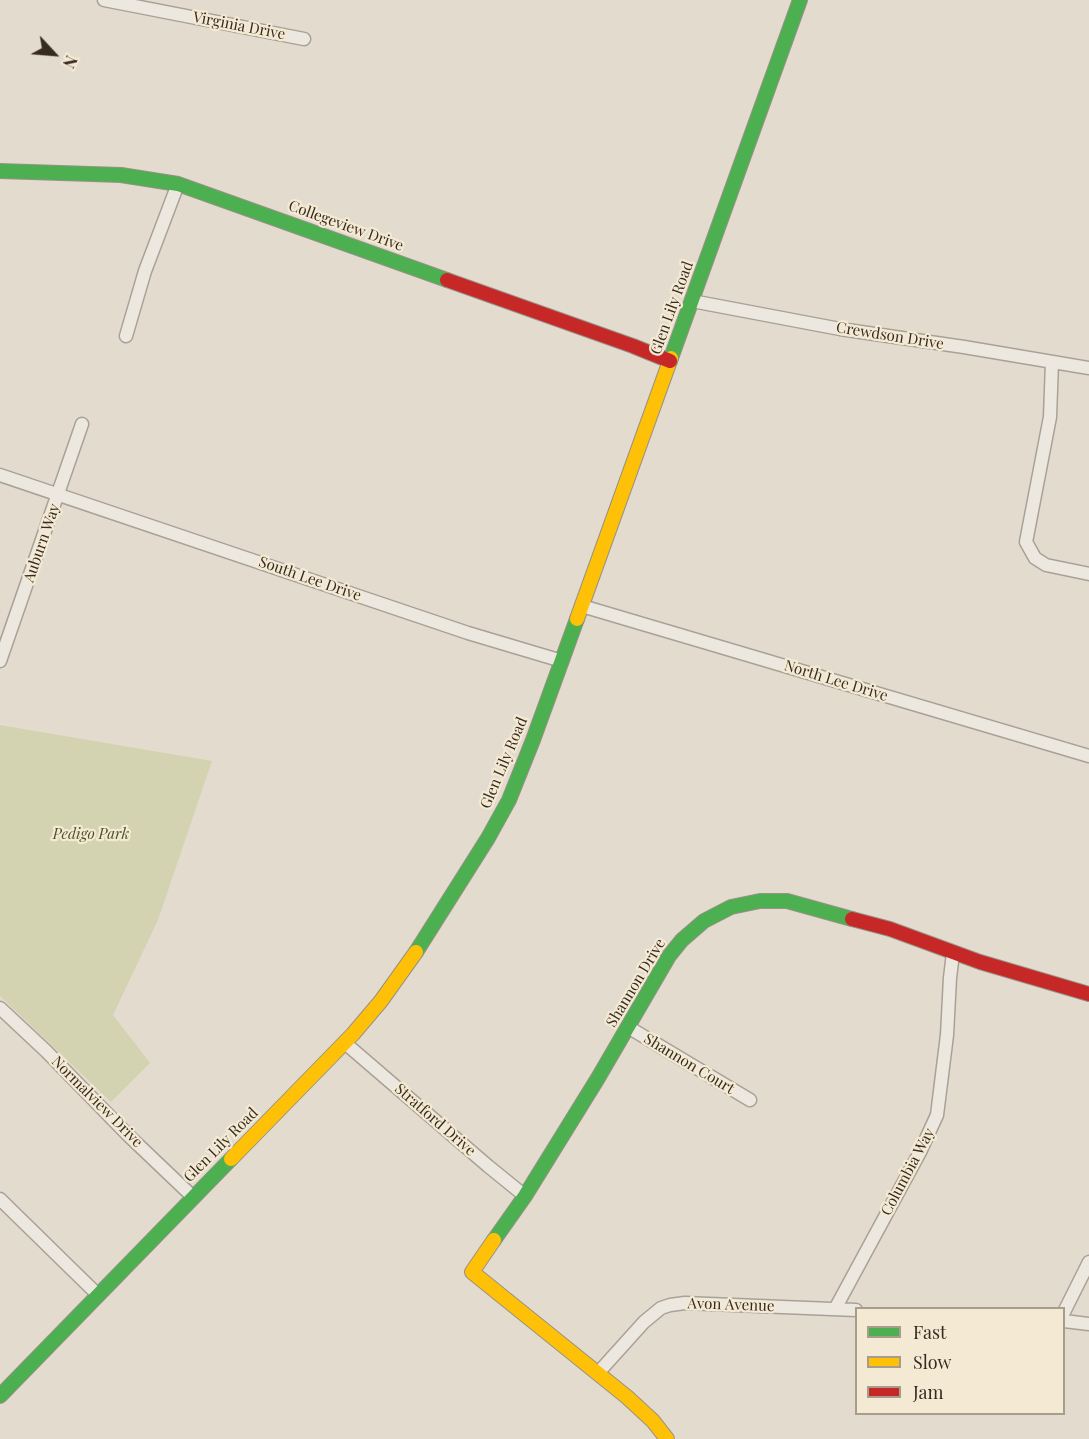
<!DOCTYPE html>
<html>
<head>
<meta charset="utf-8">
<style>
  body { margin:0 }
  #map { position:relative; width:1089px; height:1439px; overflow:hidden; background:#e3dcce; font-family:"Playfair Display",serif }
  canvas { display:block }
  .legend { position:absolute; left:855px; top:1307px; width:210px; height:108px; box-sizing:border-box; background:#f4ead4; border:2px solid #a89d8c; margin:0; padding:8px 10px; list-style:none; font-size:18px; color:#372a1f }
  .legend li { display:flex; align-items:center; gap:12px; height:30px }
  .legend b { width:30px; border:2px solid #a89d8c }
  .north { position:absolute; left:24px; top:24px; width:60px; height:60px; -webkit-text-stroke:4px #f4ead4; paint-order:stroke; rotate:116deg; font-size:16px; font-weight:700; line-height:24px; text-align:center; color:#372a1f }
  .north::after { content:''; display:block; margin:auto; width:21px; height:27px; background:#372a1f; clip-path:polygon(50% 0,100% 100%,50% 72%,0 100%) }
</style>
</head>
<body>
<div id="map">
<canvas width="1089" height="1439"></canvas>
<ul class="legend">
<li><b style="height:8px;background:#4caf50"></b>Fast</li>
<li><b style="height:8px;background:#ffc107"></b>Slow</li>
<li><b style="height:8px;background:#c62828"></b>Jam</li>
</ul>
<div class="north">N</div>
</div>
<script>
const context = document.querySelector('canvas').getContext('2d');
context.lineJoin = 'round';
function paint(path, color) {
  context.fillStyle = color;
  context.fill(path, 'evenodd');
}
function shape(rows) {
  const path = new Path2D();
  for (const r of rows) {
    path.moveTo(r[0], r[1]);
    for (let i = 2; i < r.length; i += 2) path.lineTo(r[i], r[i + 1]);
  }
  return path;
}
function trace(path, color, width, dash) {
  context.strokeStyle = color;
  context.lineWidth = width;
  context.lineCap = dash ? 'butt' : 'round';
  context.setLineDash(dash || []);
  context.stroke(path);
}
function label(font, color, halo, rows, align = 'center') {
  context.font = font + ' "Playfair Display",serif';
  context.lineWidth = 4.5;
  context.setLineDash([]);
  context.textBaseline = 'middle';
  context.strokeStyle = halo;
  context.fillStyle = color;
  for (const [text, x, y, turn = 0] of rows) {
    context.save();
    context.translate(x, y);
    context.rotate((+turn || 0) * Math.PI / 180);
    context.textAlign = isNaN(turn) ? turn : align;
    if (halo) context.strokeText(text, 0, 0);
    context.fillText(text, 0, 0);
    context.restore();
  }
}
const green = shape([
  [0,725,212,761,158,920,113,1015,150,1063,111,1102,0,996]
]);
const street = shape([
  [104,0,304,39],
  [692,301,840,329,964,347,1089,368],
  [126,336,145,271,178,184],
  [1052,362,1050,417,1026,542,1035,558,1046,565,1089,574],
  [0,475,468,633,562,661],
  [582,606,1089,756],
  [0,661,82,424],
  [0,1008,46,1051,129,1136,193,1197],
  [628,1027,750,1100],
  [345,1043,488,1166,525,1196],
  [0,1199,98,1295],
  [835,1309,920,1152,937,1115,947,1035,950,978,953,953],
  [1064,1312,1089,1262],
  [1064,1321,1089,1324],
  [598,1373,644,1322,661,1308,670,1305,685,1303,856,1310]
]);
const fast = shape([
  [0,171,121,175,178,184,447,280],
  [671,358,800,0],
  [416,952,488,838,509,800,533,740,577,619],
  [494,1240,525,1196,598,1078,669,956,682,940,704,921,731,907,760,901,787,901,852,919],
  [0,1396,231,1159]
]);
const slow = shape([
  [577,619,671,358],
  [231,1159,353,1034,381,1001,416,952],
  [494,1240,472,1272,627,1397,653,1421,667,1439]
]);
const jam = shape([
  [447,280,633,346,670,361],
  [852,919,890,929,980,962,1089,994]
]);
const streetNames = [
  ["Virginia Drive",239,26,11],
  ["Collegeview Drive",346,226,20],
  ["Glen Lily Road",672,308,-70],
  ["Crewdson Drive",890,336,9],
  ["Auburn Way",42,543,-71],
  ["South Lee Drive",310,579,19],
  ["North Lee Drive",836,681,17],
  ["Glen Lily Road",504,763,-67],
  ["Shannon Drive",636,983,-59],
  ["Shannon Court",689,1064,31],
  ["Normalview Drive",97,1102,45],
  ["Stratford Drive",435,1120,41],
  ["Glen Lily Road",221,1145,-45],
  ["Columbia Way",908,1172,-62],
  ["Avon Avenue",731,1305,2]
];
const parkNames = [
  ["Pedigo Park",91,834]
];
paint(green, '#d3d2b1');
trace(street, '#a9a197', 15);
trace(fast, '#989187', 16);
trace(slow, '#989187', 16);
trace(jam, '#989187', 16);
trace(street, '#ece7df', 12);
trace(fast, '#4caf50', 14);
trace(slow, '#ffc107', 14);
trace(jam, '#c62828', 14);
label('15px', '#372a1f', '#f4ead4', streetNames);
label('italic 15px', '#495327', '#f4ead4', parkNames);
</script>
</body>
</html>
